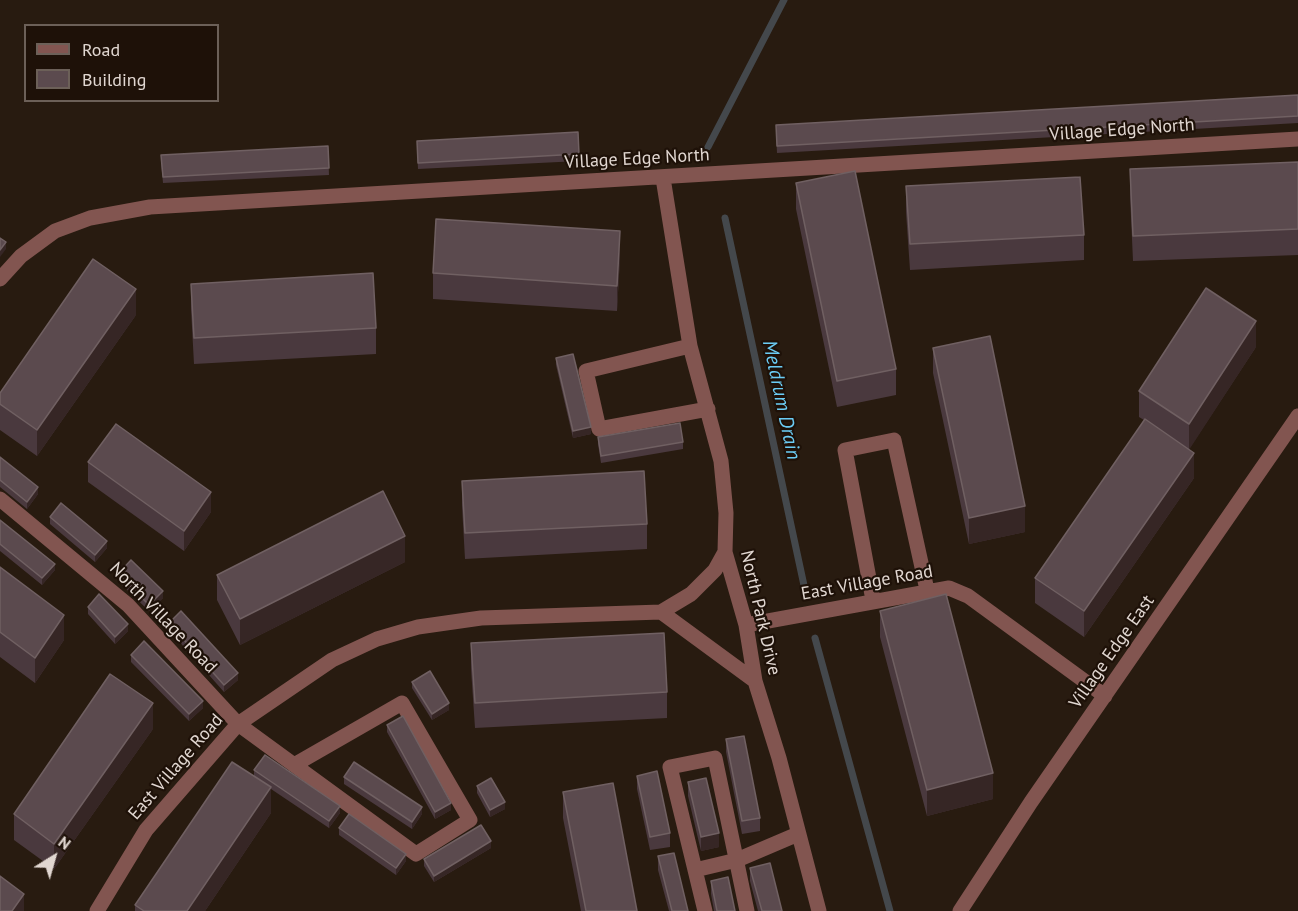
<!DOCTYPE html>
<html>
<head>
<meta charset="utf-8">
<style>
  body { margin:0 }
  #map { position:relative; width:1298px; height:911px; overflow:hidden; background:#281b10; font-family:"PT Sans",sans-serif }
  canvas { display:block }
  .legend { position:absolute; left:24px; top:24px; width:195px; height:78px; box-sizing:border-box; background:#1e1108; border:2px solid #6c6058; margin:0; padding:8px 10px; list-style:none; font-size:18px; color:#e1d7d1 }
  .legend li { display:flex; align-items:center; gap:12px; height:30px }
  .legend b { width:30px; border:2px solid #6c6058 }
  .north { position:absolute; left:24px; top:827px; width:60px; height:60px; -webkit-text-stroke:4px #1e1108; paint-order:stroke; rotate:37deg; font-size:16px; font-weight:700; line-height:24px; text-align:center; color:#e1d7d1 }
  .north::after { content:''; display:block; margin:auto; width:21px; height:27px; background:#e1d7d1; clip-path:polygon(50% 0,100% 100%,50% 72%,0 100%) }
</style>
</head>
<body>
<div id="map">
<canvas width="1298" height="911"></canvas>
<ul class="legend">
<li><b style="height:8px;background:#825550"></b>Road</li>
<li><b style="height:16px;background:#5b4a4e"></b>Building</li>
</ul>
<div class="north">N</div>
</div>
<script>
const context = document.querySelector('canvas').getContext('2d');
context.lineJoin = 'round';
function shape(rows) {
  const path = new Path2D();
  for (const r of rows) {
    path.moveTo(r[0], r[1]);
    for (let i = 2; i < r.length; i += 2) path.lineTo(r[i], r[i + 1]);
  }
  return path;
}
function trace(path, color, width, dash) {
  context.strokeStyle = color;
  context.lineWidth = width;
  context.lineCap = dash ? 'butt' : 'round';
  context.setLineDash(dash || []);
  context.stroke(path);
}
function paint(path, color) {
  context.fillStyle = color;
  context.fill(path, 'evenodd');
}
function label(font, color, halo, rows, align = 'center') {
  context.font = font + ' "PT Sans",sans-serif';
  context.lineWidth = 4.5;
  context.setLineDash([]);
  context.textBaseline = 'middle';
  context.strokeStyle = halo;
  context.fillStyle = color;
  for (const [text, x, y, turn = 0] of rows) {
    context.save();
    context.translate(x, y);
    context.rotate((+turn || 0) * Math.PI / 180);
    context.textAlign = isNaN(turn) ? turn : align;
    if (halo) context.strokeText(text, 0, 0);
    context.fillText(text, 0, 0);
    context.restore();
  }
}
const stream = shape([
  [708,147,784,0],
  [725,218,805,590],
  [815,638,890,911]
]);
const minor = shape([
  [663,178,690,346,721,461,726,513,725,552,746,625,755,681,779,758,819,911],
  [0,279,21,256,55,231,90,218,150,207,1298,139],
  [690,346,586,371,599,429,708,409],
  [0,499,128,605,238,724,416,854,470,820,402,703,294,765],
  [873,600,845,450,894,440,927,590],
  [661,612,691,594,715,570,725,552],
  [746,625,949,588,968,596,1105,696],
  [695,870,737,860,798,834],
  [97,911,146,830,238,724,332,660,377,639,418,627,481,618,661,612,755,681],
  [705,911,670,767,715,758,747,911],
  [960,911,1031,802,1298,416]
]);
const wall = shape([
  [1298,95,1298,123,777,153,776,132],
  [328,146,329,175,163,183,161,162],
  [417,148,579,154,579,161,418,169],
  [1298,162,1298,255,1133,261,1130,195,1130,169],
  [796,183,896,369,896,395,837,407,796,209],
  [906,186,1084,235,1084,260,910,270,906,212],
  [620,257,617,311,433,299,433,273],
  [191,284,376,328,376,354,194,364,191,309],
  [136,315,37,456,0,430,0,393],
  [1256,347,1189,449,1194,478,1084,637,1035,603,1035,578,1144,420,1139,417,1139,391],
  [933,348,1025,532,969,544,933,373],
  [556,358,591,434,573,438,556,365],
  [598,437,683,442,683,449,601,463,598,444],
  [0,457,38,494,27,509,0,487],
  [88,462,211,512,184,551,88,482],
  [462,481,647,524,647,549,465,559,462,506],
  [50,517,107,548,95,562,50,524],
  [0,520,55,570,42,585,0,551],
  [405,562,240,645,217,600,217,575],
  [0,567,64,640,35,683,0,657],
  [118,574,163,598,149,611,118,581],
  [88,607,128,631,115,644,88,614],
  [880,611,993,799,927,816,880,637],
  [169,623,238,680,224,692,169,630],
  [471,643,667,692,667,718,475,728,471,669],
  [131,655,203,708,189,721,131,662],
  [412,682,449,710,432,720,412,688],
  [387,725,451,810,435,819,387,732],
  [153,729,54,869,14,840,14,814],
  [726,739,760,818,760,831,742,834,726,752],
  [254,770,340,813,329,828,271,789,271,813,205,911,135,911,135,905,254,776],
  [637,776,670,833,670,847,650,850,637,789],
  [344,777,422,814,412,829,344,784],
  [688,782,719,847,701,851,688,796],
  [477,786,505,809,490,817,477,793],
  [563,792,637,911,581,911,563,818],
  [339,828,406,861,396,875,339,835],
  [491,848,434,882,424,866,424,859],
  [658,856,688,911,669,911,658,870],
  [750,868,782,911,758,911,750,881],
  [711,881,735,911,714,911,711,894]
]);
const shadedWall = shape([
  [620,231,620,257,617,311,617,286],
  [6,242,6,249,0,257,0,250],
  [136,289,136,315,37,456,37,430],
  [1256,321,1256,347,1189,450,1189,424],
  [591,427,591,434,573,438,573,431],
  [1194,453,1194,478,1084,637,1084,611],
  [38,487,38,494,27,509,27,502],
  [211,492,211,512,184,551,184,531],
  [1025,506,1025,532,969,544,969,518],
  [405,536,405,562,240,645,240,619],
  [107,541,107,548,95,562,95,555],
  [55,564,55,570,42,585,42,578],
  [163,591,163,598,149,611,149,605],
  [64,615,64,640,35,683,35,658],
  [128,624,128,631,115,644,115,637],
  [238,673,238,680,224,692,224,685],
  [203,701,203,708,189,721,189,714],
  [153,703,153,729,54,869,54,844],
  [449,703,449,710,432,720,432,714],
  [993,773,993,799,927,816,927,790],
  [271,787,271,813,205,911,187,911],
  [505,802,505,809,490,817,490,810],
  [451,803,451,810,435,819,435,812],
  [340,806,340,813,329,828,329,821],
  [422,807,422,814,412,829,412,822],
  [719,833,719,847,701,851,701,837],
  [491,841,491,848,434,882,434,876],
  [406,854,406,861,396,875,396,868],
  [24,894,24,911,12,911]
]);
const building = shape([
  [1298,95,1298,116,777,146,776,125,1298,95],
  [578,132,579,154,418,163,417,141,578,132],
  [328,146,329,168,163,177,161,155,328,146],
  [1298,162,1298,229,1133,236,1130,169,1298,162],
  [855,171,896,369,837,381,796,183,855,171],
  [1080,177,1084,235,910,244,906,186,1080,177],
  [436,219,620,231,617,286,433,273,436,219],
  [0,238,6,242,0,250,0,238],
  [93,259,136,289,37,430,0,404,0,393,93,259],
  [373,273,376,328,194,338,191,284,373,273],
  [1206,288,1256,321,1189,424,1139,391,1206,288],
  [990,336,1025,506,969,518,933,348,990,336],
  [573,354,591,427,573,431,556,358,573,354],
  [1145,419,1194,453,1084,611,1035,578,1145,419],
  [680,423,683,442,601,456,598,437,680,423],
  [116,424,211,492,184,531,88,462,116,424],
  [0,457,38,487,27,502,0,480,0,457],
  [644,471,647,524,465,533,462,481,644,471],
  [383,491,405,536,240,619,217,575,383,491],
  [61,503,107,541,95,555,50,517,61,503],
  [0,520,55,564,42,578,0,544,0,520],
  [131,560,163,591,149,605,118,574,131,560],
  [0,567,64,615,35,658,0,632,0,567],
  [99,594,128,624,115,637,88,607,99,594],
  [946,594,993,773,927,790,880,611,946,594],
  [181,611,238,673,224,685,169,623,181,611],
  [664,633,667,692,475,703,471,643,664,633],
  [144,641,203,701,189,714,131,655,144,641],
  [430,671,449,703,432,714,412,682,430,671],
  [110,674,153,703,54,844,14,814,110,674],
  [403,716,451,803,435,812,387,725,403,716],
  [744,736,760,818,742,821,726,739,744,736],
  [265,755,340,806,329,821,254,770,265,755],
  [232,762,271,787,187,911,144,911,135,905,232,762],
  [354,762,422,807,412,822,344,777,354,762],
  [657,771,670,833,650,837,637,776,657,771],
  [491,778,505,802,490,810,477,786,491,778],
  [706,778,719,833,701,837,688,782,706,778],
  [613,783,637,911,586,911,563,792,613,783],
  [349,814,406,854,396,868,339,828,349,814],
  [481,825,491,841,434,876,424,859,481,825],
  [674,853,688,911,672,911,658,856,674,853],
  [770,863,782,911,762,911,750,868,770,863],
  [0,876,24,894,12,911,0,911,0,876],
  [728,877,735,911,717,911,711,881,728,877]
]);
const streetNames = [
  ["Village Edge North",1122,130,-4],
  ["Village Edge North",637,159,-3],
  ["East Village Road",867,583,-10],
  ["North Park Drive",760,613,77],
  ["North Village Road",163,618,46],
  ["Village Edge East",1112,652,-55],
  ["East Village Road",176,767,-49]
];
const waterNames = [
  ["Meldrum Drain",781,400,78]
];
trace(stream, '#44484c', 7);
trace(minor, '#825550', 15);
paint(wall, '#4a393e');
paint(shadedWall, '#362625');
paint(building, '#5b4a4e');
trace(building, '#706062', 1.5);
label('18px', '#e1d7d1', '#1e1108', streetNames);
label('italic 20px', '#6bccf4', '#1e1108', waterNames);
</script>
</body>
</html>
